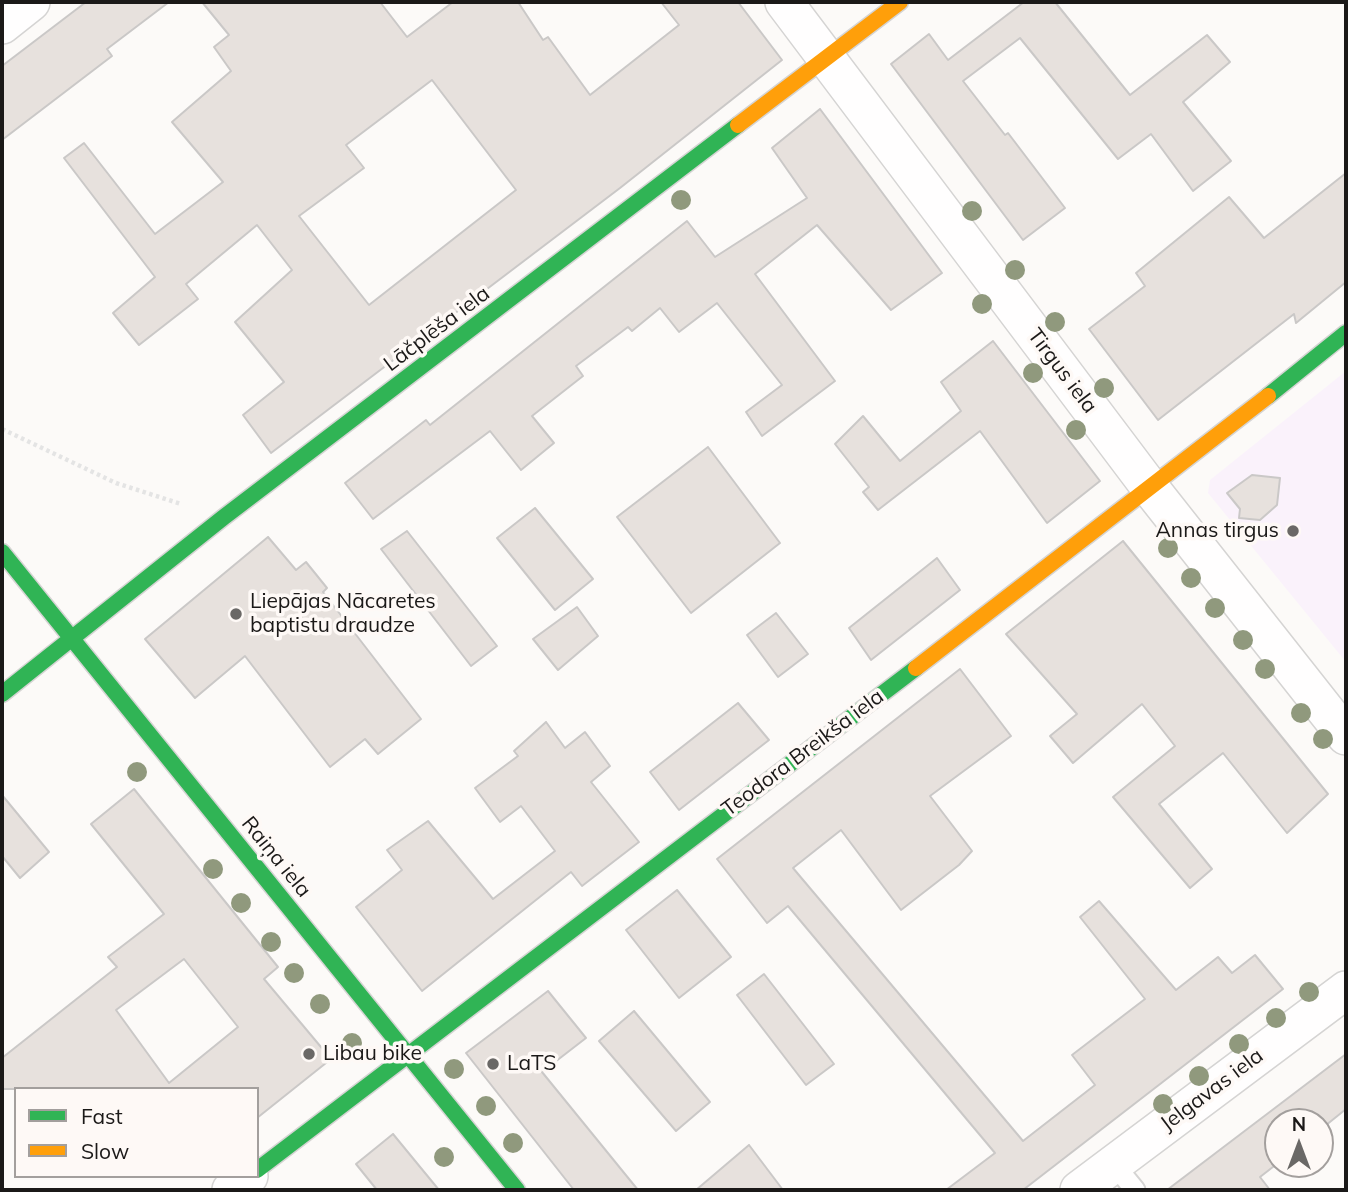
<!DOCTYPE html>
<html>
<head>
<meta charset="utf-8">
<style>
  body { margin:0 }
  #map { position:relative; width:1348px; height:1192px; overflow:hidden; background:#fcfaf8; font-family:Mulish,sans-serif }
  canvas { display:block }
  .frame { position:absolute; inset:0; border:4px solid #1b1918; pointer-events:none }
  .legend { position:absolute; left:14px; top:1087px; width:245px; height:91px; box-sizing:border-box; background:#fef9f6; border:2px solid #a39f9d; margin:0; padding:9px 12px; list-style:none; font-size:21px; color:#1b1918 }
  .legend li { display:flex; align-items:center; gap:14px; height:35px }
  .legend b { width:35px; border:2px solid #a39f9d }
  .north { position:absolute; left:1264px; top:1108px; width:70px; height:70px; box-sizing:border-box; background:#fef9f6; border:2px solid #a39f9d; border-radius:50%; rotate:0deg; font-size:19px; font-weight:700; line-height:28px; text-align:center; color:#1b1918 }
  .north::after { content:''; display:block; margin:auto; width:24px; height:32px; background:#6a6866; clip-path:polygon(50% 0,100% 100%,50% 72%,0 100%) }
</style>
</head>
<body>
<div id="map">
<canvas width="1348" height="1192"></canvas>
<div class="frame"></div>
<ul class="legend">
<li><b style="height:9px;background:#30b455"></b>Fast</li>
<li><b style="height:9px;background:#ff9f0a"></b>Slow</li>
</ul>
<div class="north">N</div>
</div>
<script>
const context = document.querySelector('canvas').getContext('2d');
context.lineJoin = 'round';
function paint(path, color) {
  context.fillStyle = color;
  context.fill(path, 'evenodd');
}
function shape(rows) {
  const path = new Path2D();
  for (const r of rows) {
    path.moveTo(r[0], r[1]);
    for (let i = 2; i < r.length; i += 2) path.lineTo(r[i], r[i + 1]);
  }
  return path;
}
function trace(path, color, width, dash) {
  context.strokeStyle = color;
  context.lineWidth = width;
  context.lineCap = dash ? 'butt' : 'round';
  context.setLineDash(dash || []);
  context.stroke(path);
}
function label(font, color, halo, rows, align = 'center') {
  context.font = font + ' Mulish,sans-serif';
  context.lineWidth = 7;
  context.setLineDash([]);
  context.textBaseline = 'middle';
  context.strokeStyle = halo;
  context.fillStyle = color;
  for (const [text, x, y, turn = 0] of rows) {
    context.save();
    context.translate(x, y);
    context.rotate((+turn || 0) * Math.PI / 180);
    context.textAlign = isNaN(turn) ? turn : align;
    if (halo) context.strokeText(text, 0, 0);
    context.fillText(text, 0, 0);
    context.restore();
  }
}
const commercial = shape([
  [1346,371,1346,662,1208,493,1210,480]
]);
const building = shape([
  [86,2,169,2,107,49,112,56,2,140,2,66,86,2],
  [202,2,380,2,407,37,453,2,518,2,543,40,548,37,590,95,679,25,661,2,738,2,782,60,620,188,271,453,243,415,284,382,235,322,292,270,257,225,186,284,198,299,139,345,113,313,155,277,64,158,84,143,155,234,223,182,172,122,231,71,214,47,229,35,202,2],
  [432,80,516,190,369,305,299,216,364,168,346,145,432,80],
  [1024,2,1055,2,1130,95,1207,35,1230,62,1183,102,1231,161,1193,191,1151,134,1118,159,1020,38,963,81,1005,135,1008,133,1065,208,1023,240,891,64,929,34,948,60,1024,2],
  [820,109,942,273,891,310,817,225,755,274,835,381,762,436,746,412,782,385,717,303,679,332,660,308,632,331,628,327,576,366,583,376,532,416,554,443,521,470,490,431,373,519,345,483,426,420,430,425,687,221,715,257,807,198,772,148,820,109],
  [1346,173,1346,282,1296,323,1294,314,1158,420,1089,329,1145,286,1136,273,1229,197,1264,238,1346,173],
  [993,341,1100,481,1047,523,980,431,878,510,863,492,869,487,835,444,863,416,900,461,961,411,941,382,993,341],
  [708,447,780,543,691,613,617,517,708,447],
  [1252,475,1280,478,1277,505,1260,520,1239,518,1240,509,1227,493,1252,475],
  [535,508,593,579,555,610,497,538,535,508],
  [407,531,497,646,471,666,381,549,407,531],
  [268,537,296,570,306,562,327,588,323,592,421,719,378,754,365,739,330,767,245,656,195,698,145,639,268,537],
  [1123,541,1328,794,1287,833,1223,753,1159,804,1212,869,1190,888,1113,797,1175,746,1142,704,1073,763,1050,736,1077,714,1006,634,1123,541],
  [937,558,960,590,871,660,849,628,937,558],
  [577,607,598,636,558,670,533,639,577,607],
  [776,613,808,654,778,677,747,635,776,613],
  [960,669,1011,736,930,796,972,851,959,865,901,910,841,830,793,868,1023,1141,1095,1085,1072,1055,1145,999,1080,917,1099,901,1176,990,1218,957,1232,973,1255,955,1283,989,1023,1190,946,1190,995,1153,788,906,767,923,717,859,960,669],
  [738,703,769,740,679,810,650,772,738,703],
  [546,722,565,748,585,732,610,766,591,782,639,842,582,886,571,872,422,991,356,907,402,870,387,850,428,821,493,899,555,851,521,806,500,822,475,788,518,756,514,751,546,722],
  [134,789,278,967,264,979,331,1059,257,1118,257,1089,2,1089,2,1058,117,967,108,957,164,914,91,824,134,789],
  [184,959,238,1027,169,1083,116,1010,184,959],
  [2,795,49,852,20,878,2,856,2,795],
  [677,890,731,957,679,998,626,930,677,890],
  [764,974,834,1064,806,1085,737,995,764,974],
  [548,991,586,1038,542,1072,638,1190,574,1190,466,1053,548,991],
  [634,1011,710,1102,676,1131,599,1041,634,1011],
  [1346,1054,1346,1109,1320,1130,1320,1122,1278,1122,1278,1163,1260,1177,1270,1190,1167,1190,1346,1054],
  [393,1134,439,1190,377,1190,356,1164,393,1134],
  [749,1145,783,1190,696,1190,749,1145]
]);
const path = shape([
  [2,429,116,483,181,504]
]);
const lane = shape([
  [1113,1163,1135,1190]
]);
const street = shape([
  [784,2,1151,489,1346,736],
  [2,25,31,2],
  [231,1190,249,1176],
  [1079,1190,1346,990]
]);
const fast = shape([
  [1268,396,1346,333],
  [2,552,517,1190],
  [2,694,224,517,738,125],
  [257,1170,916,668]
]);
const slow = shape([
  [738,125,900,2],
  [916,668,1268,396]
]);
const trees = [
  [681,200],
  [972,211],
  [1015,270],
  [982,304],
  [1055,322],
  [1033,373],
  [1104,388],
  [1076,430],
  [1168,548],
  [1191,578],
  [1215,608],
  [1243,640],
  [1265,669],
  [1301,713],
  [1323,739],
  [137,772],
  [213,869],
  [241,903],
  [271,942],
  [294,973],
  [1309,992],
  [320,1004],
  [1276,1018],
  [352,1043],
  [1239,1044],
  [454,1069],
  [1199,1076],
  [1163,1104],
  [486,1106],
  [513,1143],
  [444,1157]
];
const markers = [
  [1293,531,7,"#6a6866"],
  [236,614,7,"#6a6866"],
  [309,1054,7,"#6a6866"],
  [493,1064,7,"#6a6866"]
];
const streetNames = [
  ["Lāčplēša iela",437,329,-37],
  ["Tirgus iela",1062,371,53],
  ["Teodora Breikša iela",803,753,-37],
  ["Raiņa iela",276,857,51],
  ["Jelgavas iela",1212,1090,-37]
];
const poiNames = [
  ["Annas tirgus",1279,531,"right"],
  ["Liepājas Nācaretes",250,602],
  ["baptistu draudze",250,626],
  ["Libau bike",323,1054],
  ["LaTS",507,1064]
];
paint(commercial, '#faf2fb');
paint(building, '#e7e1dd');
trace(building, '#cac8c7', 2);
trace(lane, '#d5d4d3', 23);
trace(street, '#d5d4d3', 40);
trace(fast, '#d5d4d3', 19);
trace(slow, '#d5d4d3', 19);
trace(path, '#e4e4e4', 4.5, [3.5, 3.5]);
trace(lane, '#fffefe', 19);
trace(street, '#fffefe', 37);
trace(fast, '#30b455', 16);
trace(slow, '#ff9f0a', 16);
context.fillStyle = '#90997d';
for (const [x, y] of trees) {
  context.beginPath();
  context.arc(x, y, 10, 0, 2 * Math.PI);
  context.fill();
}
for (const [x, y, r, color] of markers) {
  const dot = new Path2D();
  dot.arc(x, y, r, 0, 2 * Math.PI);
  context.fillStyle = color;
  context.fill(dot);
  trace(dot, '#fef9f6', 2.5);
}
label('21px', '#1b1918', '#fef9f6', streetNames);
label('21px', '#1b1918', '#fef9f6', poiNames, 'left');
</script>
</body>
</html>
